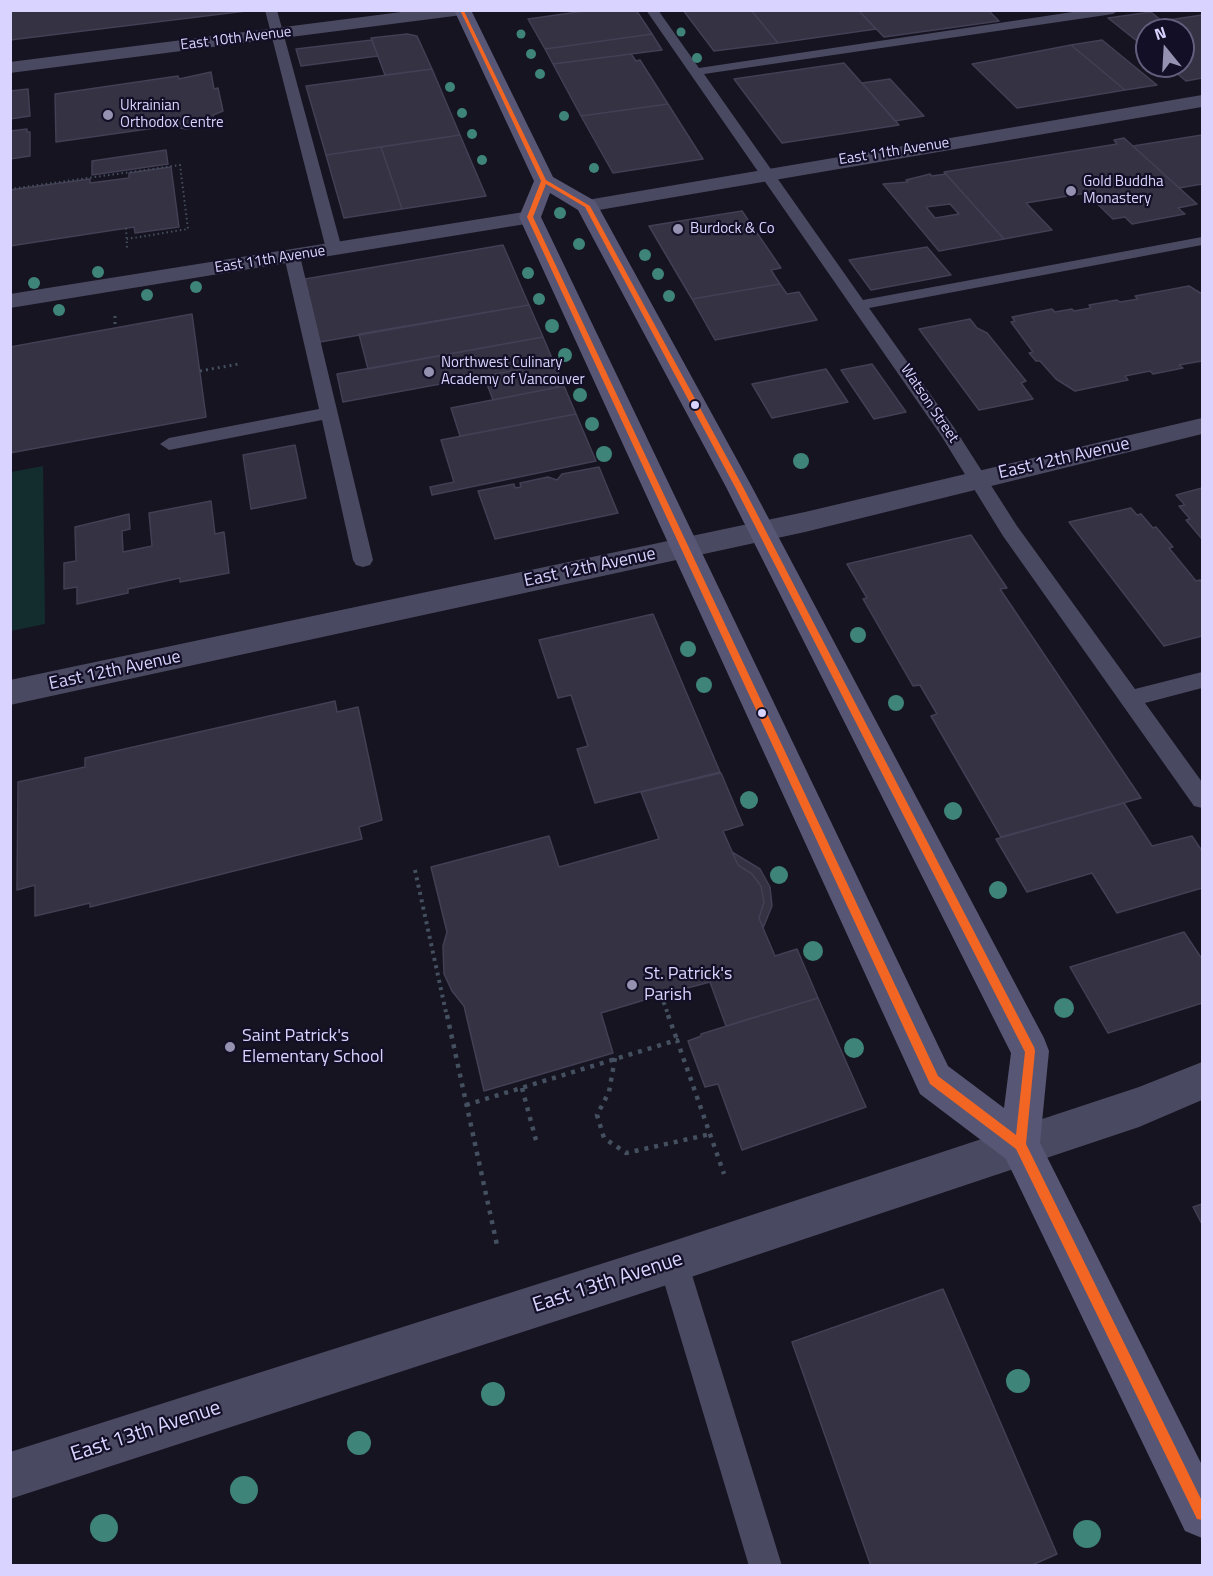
<!DOCTYPE html>
<html>
<head>
<meta charset="utf-8">
<style>
  body { margin:0 }
  #map { position:relative; width:1213px; height:1576px; overflow:hidden; background:#161421; font-family:"Titillium Web",sans-serif }
  canvas { display:block }
  .frame { position:absolute; inset:0; border:12px solid #d9d4ff; pointer-events:none }
  .north { position:absolute; left:1135px; top:18px; width:60px; height:60px; box-sizing:border-box; background:#130f26; border:2px solid #625e7d; border-radius:50%; rotate:342deg; font-size:16px; font-weight:700; line-height:24px; text-align:center; color:#d9d4ff }
  .north::after { content:''; display:block; margin:auto; width:21px; height:27px; background:#9591b1; clip-path:polygon(50% 0,100% 100%,50% 72%,0 100%) }
</style>
</head>
<body>
<div id="map">
<canvas width="1213" height="1576"></canvas>
<div class="frame"></div>
<div class="north">N</div>
</div>
<script>
const context = document.querySelector('canvas').getContext('2d');
context.lineJoin = 'round';
function paint(path, color) {
  context.fillStyle = color;
  context.fill(path, 'evenodd');
}
function shape(rows) {
  const path = new Path2D();
  for (const r of rows) {
    path.moveTo(r[0], r[1]);
    for (let i = 2; i < r.length; i += 2) path.lineTo(r[i], r[i + 1]);
  }
  return path;
}
function trace(path, color, width, dash) {
  context.strokeStyle = color;
  context.lineWidth = width;
  context.lineCap = dash ? 'butt' : 'round';
  context.setLineDash(dash || []);
  context.stroke(path);
}
function label(font, color, halo, rows, align = 'center') {
  context.font = font + ' "Titillium Web",sans-serif';
  context.lineWidth = 4.5;
  context.setLineDash([]);
  context.textBaseline = 'middle';
  context.strokeStyle = halo;
  context.fillStyle = color;
  for (const [text, x, y, turn = 0] of rows) {
    context.save();
    context.translate(x, y);
    context.rotate((+turn || 0) * Math.PI / 180);
    context.textAlign = isNaN(turn) ? turn : align;
    if (halo) context.strokeText(text, 0, 0);
    context.fillText(text, 0, 0);
    context.restore();
  }
}
const green = shape([
  [43,466,45,624,11,631,11,472]
]);
const building = shape([
  [10,10,246,10,246,11,10,40,10,10],
  [592,10,636,10,652,34,545,49,528,19,592,10],
  [683,10,751,10,778,43,714,51,683,10],
  [751,10,858,10,876,29,778,43,751,10],
  [858,10,988,10,999,21,884,37,858,10],
  [1151,12,1162,21,1202,15,1202,78,1186,81,1168,66,1183,66,1183,30,1147,30,1147,49,1108,18,1151,12],
  [407,34,417,36,432,69,385,75,371,38,407,34],
  [652,34,662,50,553,64,545,49,652,34],
  [372,40,378,56,301,66,296,49,372,40],
  [1102,40,1157,85,1125,90,1071,45,1102,40],
  [1071,45,1125,90,1017,108,972,64,1071,45],
  [631,54,636,61,640,60,668,104,581,116,553,64,631,54],
  [844,63,899,125,782,143,734,79,844,63],
  [432,69,460,135,326,155,306,86,432,69],
  [211,72,214,89,218,88,223,111,213,115,214,121,186,129,169,126,56,142,55,94,178,76,179,79,211,72],
  [890,79,924,116,895,121,862,83,890,79],
  [28,89,30,116,10,119,10,91,28,89],
  [668,104,703,159,613,173,581,116,668,104],
  [27,129,27,132,30,132,30,156,10,159,10,131,27,129],
  [460,135,486,196,402,209,381,147,460,135],
  [1202,135,1202,184,1179,188,1133,146,1202,135],
  [1124,138,1197,204,1178,208,1185,214,1132,224,1125,217,1113,219,1086,193,1026,203,1052,230,1004,239,944,172,1117,144,1114,140,1124,138],
  [381,147,402,209,344,218,326,155,381,147],
  [166,150,168,164,92,175,92,161,166,150],
  [171,167,179,227,135,233,134,227,10,246,10,190,90,179,90,183,129,178,129,173,171,167],
  [930,174,932,176,946,174,1004,239,939,251,883,184,908,182,906,180,930,174],
  [950,204,959,214,935,218,926,207,950,204],
  [742,211,781,268,771,270,780,284,692,299,649,226,742,211],
  [503,245,529,305,320,342,305,279,503,245],
  [927,247,951,275,871,290,849,260,927,247],
  [780,284,787,294,799,292,817,320,715,340,692,299,780,284],
  [1189,286,1202,294,1202,361,1179,365,1183,368,1153,374,1150,371,1125,376,1128,380,1075,391,1056,379,1040,361,1036,361,1029,353,1033,352,1011,322,1015,321,1012,317,1052,309,1055,312,1072,309,1074,311,1091,308,1089,305,1117,300,1120,302,1138,299,1135,296,1189,286],
  [529,305,543,337,368,369,359,334,529,305],
  [192,314,206,417,10,453,10,347,192,314],
  [970,319,977,328,987,333,1026,381,1021,383,1033,399,979,410,919,329,970,319],
  [543,337,554,363,343,402,337,374,543,337],
  [554,363,564,386,493,400,484,376,554,363],
  [872,364,906,412,874,419,841,370,872,364],
  [826,369,848,402,772,418,752,384,826,369],
  [564,386,576,414,460,436,451,408,564,386],
  [576,414,596,461,432,495,430,487,454,482,441,440,576,414],
  [295,445,306,498,251,509,243,455,295,445],
  [599,467,618,513,495,539,478,491,514,484,515,488,521,487,520,483,548,477,557,480,562,474,599,467],
  [1202,488,1202,539,1186,520,1190,519,1179,506,1185,505,1176,495,1202,488],
  [211,501,215,534,224,532,229,573,180,582,180,578,128,589,128,593,77,604,77,587,64,589,64,563,76,561,75,527,129,514,130,529,122,531,123,552,152,546,149,513,211,501],
  [1131,508,1137,515,1141,514,1153,528,1156,527,1173,547,1169,548,1196,581,1200,580,1202,583,1202,636,1164,646,1069,522,1131,508],
  [971,535,1007,588,1000,589,1141,798,1001,837,931,716,937,714,920,685,913,686,863,599,867,598,847,564,971,535],
  [653,614,720,772,595,803,577,749,588,746,571,695,558,698,539,640,653,614],
  [335,701,337,712,358,707,382,820,359,827,362,839,90,907,90,903,35,916,35,885,17,890,18,782,85,767,85,758,335,701],
  [721,773,743,825,723,831,738,865,752,874,761,886,764,902,759,918,763,928,775,956,797,949,818,998,726,1026,710,982,661,995,601,1013,613,1053,484,1091,464,1006,452,991,444,974,443,946,447,932,431,867,549,836,559,867,659,839,641,792,721,773],
  [1124,803,1152,846,1192,836,1202,851,1202,888,1117,913,1092,873,1027,892,996,839,1124,803],
  [732,852,760,869,770,887,772,906,763,928,759,918,764,902,761,886,752,874,738,865,732,852],
  [1184,932,1202,959,1202,1003,1108,1033,1070,967,1184,932],
  [818,998,866,1107,742,1150,718,1084,705,1087,688,1041,701,1036,701,1034,818,998],
  [1202,1204,1202,1224,1193,1207,1202,1204],
  [943,1289,1057,1554,1030,1566,871,1566,792,1342,943,1289]
]);
const pathFar3 = shape([
  [10,189,180,165,188,229,127,239],
  [126,228,127,248]
]);
const pathFar2 = shape([
  [115,316,115,327],
  [200,371,239,364]
]);
const pathFar1 = shape([
  [415,870,447,1017],
  [661,995,669,1017]
]);
const path = shape([
  [447,1015,497,1245],
  [668,1015,677,1040],
  [615,1058,609,1092,597,1115,604,1138,626,1153,711,1134],
  [522,1088,537,1144],
  [466,1105,677,1040,724,1174]
]);
const service = shape([
  [265,10,277,10,342,249,339,252,329,252,326,249,265,10],
  [646,10,658,10,699,68,1086,10,1119,10,1113,14,704,74,863,300,1202,237,1202,245,869,308,955,429,1017,526,1135,689,1202,672,1202,688,1145,703,1202,782,1202,808,1194,806,1003,536,942,437,646,10],
  [292,251,300,256,373,560,370,565,363,567,356,565,353,560,322,420,169,450,160,444,169,438,319,409,284,256,292,251],
  [673,1247,683,1252,688,1262,782,1566,749,1566,658,1262,663,1252,673,1247]
]);
const minor = shape([
  [417,10,470,10,462,15,10,73,10,62,417,10],
  [1202,95,1202,107,587,212,579,211,576,206,579,201,587,200,1202,95],
  [530,211,538,212,541,217,538,222,10,308,10,294,530,211],
  [1202,1062,1202,1100,1139,1127,673,1283,10,1499,10,1452,673,1241,1139,1087,1202,1062]
]);
const tertiary = shape([
  [1202,418,1202,434,805,532,10,705,10,680,805,512,1202,418]
]);
const secondary = shape([
  [454,10,471,10,553,177,595,201,598,206,752,487,1044,1038,1049,1051,1040,1143,1202,1465,1202,1538,1185,1531,1006,1159,920,1094,519,217,534,181,454,10],
  [550,193,578,210,726,487,1011,1053,1004,1108,948,1066,541,217,550,193]
]);
const bus1 = shape([
  [460,10,464,11,546,180,590,206,743,487,1034,1047,1035,1051,1026,1144,1202,1501,1202,1520,1197,1519,1016,1149,930,1084,527,217,541,181,460,10],
  [546,184,585,207,735,487,1025,1052,1016,1135,938,1076,533,217,546,184]
]);
const trees = [
  [681,32,4.5],
  [521,34,4.5],
  [531,54,5],
  [697,58,5],
  [540,74,5],
  [450,87,5],
  [462,113,5],
  [564,116,5],
  [472,134,5],
  [482,160,5],
  [594,168,5],
  [560,213,6],
  [579,244,6],
  [645,255,6],
  [98,272,6],
  [528,273,6],
  [658,274,6],
  [34,283,6],
  [196,287,6],
  [147,295,6],
  [669,296,6],
  [539,299,6],
  [59,310,6],
  [552,326,7],
  [565,355,7],
  [580,395,7],
  [592,424,7],
  [604,454,8],
  [801,461,8],
  [858,635,8],
  [688,649,8],
  [704,685,8],
  [896,703,8],
  [749,800,9],
  [953,811,9],
  [779,875,9],
  [998,890,9],
  [813,951,10],
  [1064,1008,10],
  [854,1048,10],
  [1018,1381,12],
  [493,1394,12],
  [359,1443,12],
  [244,1490,14],
  [104,1528,14],
  [1087,1534,14]
];
const markers = [
  [108,115,6,"#9591b1"],
  [1071,191,6,"#9591b1"],
  [678,229,6,"#9591b1"],
  [429,372,6,"#9591b1"],
  [695,405,5,"#d9d4ff"],
  [762,713,5,"#d9d4ff"],
  [632,985,6,"#9591b1"],
  [230,1047,6,"#9591b1"]
];
const farStreetnames = [
  ["East 10th Avenue",236,39,-7],
  ["East 11th Avenue",894,152,-9],
  ["East 11th Avenue",270,260,-9],
  ["Watson Street",929,404,56]
];
const farPoinames = [
  ["Ukrainian",120,106],
  ["Orthodox Centre",120,123],
  ["Gold Buddha",1083,182],
  ["Monastery",1083,199],
  ["Burdock & Co",690,229],
  ["Northwest Culinary",441,363],
  ["Academy of Vancouver",441,380]
];
const streetNames = [
  ["East 12th Avenue",1064,459,-13],
  ["East 12th Avenue",590,568,-12],
  ["East 12th Avenue",115,671,-12]
];
const poiNames = [
  ["St. Patrick's",644,975],
  ["Parish",644,996],
  ["Saint Patrick's",242,1037],
  ["Elementary School",242,1058]
];
const nearStreetnames = [
  ["East 13th Avenue",608,1283,-18],
  ["East 13th Avenue",146,1432,-18]
];
paint(green, '#132c2d');
paint(building, '#343243');
trace(building, '#433f54', 1.5);
trace(pathFar3, '#44505f', 2, [1.5, 3]);
trace(pathFar2, '#44505f', 3, [2, 4]);
trace(pathFar1, '#44505f', 4, [3, 4.5]);
trace(path, '#44505f', 4.5, [4, 6]);
paint(service, '#4a4962');
paint(minor, '#4a4962');
paint(tertiary, '#4a4962');
paint(secondary, '#575674');
paint(bus1, '#f26522');
context.fillStyle = '#3e8478';
for (const [x, y, r] of trees) {
  context.beginPath();
  context.arc(x, y, r, 0, 2 * Math.PI);
  context.fill();
}
for (const [x, y, r, color] of markers) {
  const dot = new Path2D();
  dot.arc(x, y, r, 0, 2 * Math.PI);
  context.fillStyle = color;
  context.fill(dot);
  trace(dot, '#130f26', 2);
}
label('15px', '#d9d4ff', '#130f26', farStreetnames);
label('15px', '#d9d4ff', '#130f26', farPoinames, 'left');
label('18px', '#d9d4ff', '#130f26', streetNames);
label('18px', '#d9d4ff', '#130f26', poiNames, 'left');
label('21px', '#d9d4ff', '#130f26', nearStreetnames);
</script>
</body>
</html>
